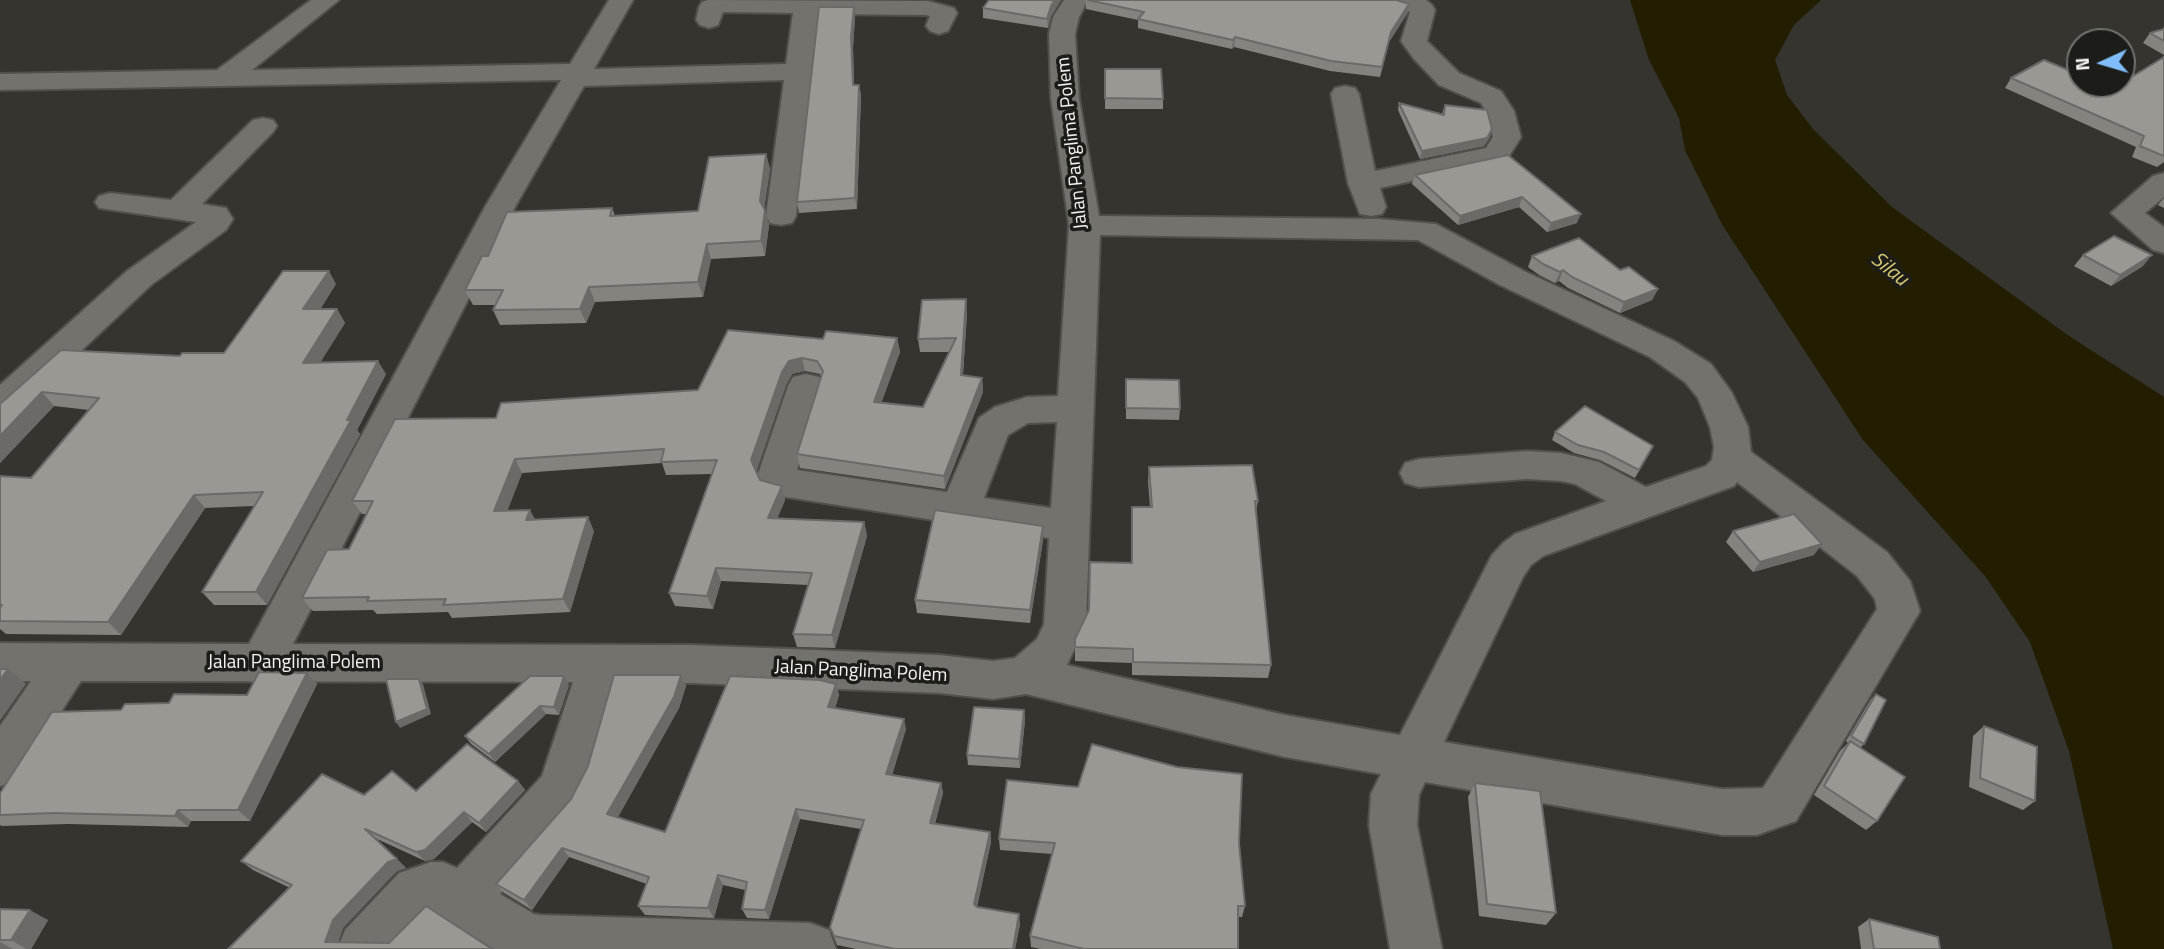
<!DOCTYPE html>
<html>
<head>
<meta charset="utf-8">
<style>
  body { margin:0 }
  #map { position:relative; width:2164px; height:949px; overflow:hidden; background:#35342f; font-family:"Titillium Web",sans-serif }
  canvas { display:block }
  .north { position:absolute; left:2066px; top:28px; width:70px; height:70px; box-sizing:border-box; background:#1c1c19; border:2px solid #72726f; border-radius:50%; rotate:266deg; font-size:19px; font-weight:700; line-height:28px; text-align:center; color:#f4f3f0 }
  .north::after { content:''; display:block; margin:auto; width:24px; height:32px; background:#81bdfa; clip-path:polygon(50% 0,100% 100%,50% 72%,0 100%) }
</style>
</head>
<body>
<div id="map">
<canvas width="2164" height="949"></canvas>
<div class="north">N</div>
</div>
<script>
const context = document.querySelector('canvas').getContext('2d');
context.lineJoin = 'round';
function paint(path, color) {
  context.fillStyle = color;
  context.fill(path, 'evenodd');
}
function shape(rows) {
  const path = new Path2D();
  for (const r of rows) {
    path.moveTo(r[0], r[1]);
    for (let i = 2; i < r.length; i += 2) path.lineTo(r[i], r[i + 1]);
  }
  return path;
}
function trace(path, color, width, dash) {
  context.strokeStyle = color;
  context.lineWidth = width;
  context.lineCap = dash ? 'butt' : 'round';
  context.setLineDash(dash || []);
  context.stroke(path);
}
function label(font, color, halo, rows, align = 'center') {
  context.font = font + ' "Titillium Web",sans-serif';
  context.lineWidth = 7;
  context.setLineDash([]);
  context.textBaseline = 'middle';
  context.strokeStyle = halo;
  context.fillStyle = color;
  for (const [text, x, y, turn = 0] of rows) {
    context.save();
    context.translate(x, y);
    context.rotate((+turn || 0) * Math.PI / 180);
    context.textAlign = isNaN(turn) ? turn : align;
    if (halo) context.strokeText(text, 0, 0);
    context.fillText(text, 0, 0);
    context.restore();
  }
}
const water = shape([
  [1630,0,1821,0,1794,25,1775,60,1787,95,1813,129,1892,207,2069,336,2164,397,2164,949,2113,949,2069,751,2030,642,1985,576,1863,440,1723,226,1685,150,1679,118,1649,60]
]);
const minor = shape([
  [311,0,339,0,252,70,570,64,609,0,633,0,594,69,786,64,793,13,723,12,718,25,709,28,700,25,696,20,699,7,702,2,708,0,928,1,954,8,957,13,948,31,939,34,930,31,926,26,930,16,926,15,818,14,796,216,792,223,781,225,770,223,766,216,784,80,584,86,515,207,293,644,691,645,939,655,993,661,1015,658,1037,639,1044,624,1049,538,780,496,766,492,758,474,788,386,793,377,806,374,819,377,824,386,797,470,947,492,979,418,995,407,1027,397,1058,396,1069,225,1051,98,1049,34,1053,17,1064,0,1088,0,1079,17,1075,34,1079,98,1099,216,1379,219,1436,224,1524,271,1674,341,1711,364,1732,393,1748,427,1751,452,1887,552,1910,581,1920,611,1796,821,1779,827,1757,835,1722,835,1425,782,1419,795,1417,825,1442,949,1390,949,1369,825,1371,794,1381,774,1285,757,1026,694,993,699,939,693,691,683,618,683,592,776,576,808,500,894,534,914,541,915,810,923,829,930,836,949,494,949,436,912,432,912,399,949,338,949,345,930,399,873,431,862,443,862,457,868,542,776,573,682,81,681,17,780,0,786,0,726,31,681,0,681,0,643,249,644,485,207,561,80,0,90,0,74,217,70,311,0],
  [1100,235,1418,240,1500,285,1650,357,1685,382,1698,398,1710,427,1714,447,1712,460,1706,466,1646,487,1599,462,1561,453,1527,451,1419,459,1405,463,1400,473,1405,483,1419,487,1527,479,1561,481,1575,484,1606,501,1515,534,1503,543,1492,555,1400,735,1285,715,1067,665,1086,624,1100,235],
  [1057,422,1051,508,984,498,1008,435,1028,423,1057,422],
  [1737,482,1857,576,1875,599,1877,609,1763,788,1722,789,1444,742,1523,577,1531,565,1543,556,1734,486,1737,482],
  [1386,0,1426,0,1432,5,1435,10,1427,41,1459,73,1501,91,1514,111,1521,137,1506,161,1380,188,1386,207,1382,214,1371,216,1360,214,1348,183,1331,94,1335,88,1345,86,1355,88,1359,94,1375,171,1486,148,1493,137,1486,111,1481,103,1439,85,1414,59,1401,41,1410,12,1389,5,1386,0],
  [263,118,273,120,277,126,273,132,202,204,226,208,233,219,226,230,151,285,13,415,0,419,0,385,127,271,196,222,99,208,95,202,99,196,110,193,171,200,253,120,263,118],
  [2164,173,2164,197,2145,213,2164,227,2164,253,2153,250,2111,213,2153,176,2164,173]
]);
const wall = shape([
  [989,0,1061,0,1051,16,1048,28,983,18,983,8],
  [1086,0,1409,4,1407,14,1389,42,1380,77,1330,71,1234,47,1232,49,1138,28,1138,20,1086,9],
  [855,17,853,47,854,85,859,85,861,95,857,209,799,213,797,202],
  [2164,27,2164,55,2143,43,2150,33,2162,30],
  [2164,57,2164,162,2157,167,2132,157,2136,147,2005,88,2011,78,2080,75,2130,78],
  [1105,69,1163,99,1163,109,1105,109],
  [1399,103,1442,114,1445,105,1490,137,1484,146,1420,159,1398,110],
  [766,154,770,169,764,209,769,225,765,256,711,259,703,297,595,302,586,323,500,325,493,310,495,305,473,305,465,290,488,256,612,208,615,216,698,211],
  [1508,155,1577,223,1547,232,1519,207,1458,225,1412,184,1415,175],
  [2164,198,2164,208,2158,205],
  [2083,255,2143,266,2111,286,2074,266],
  [1532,256,1620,270,1658,289,1652,300,1620,313,1568,288,1559,281,1555,283,1539,275,1528,267],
  [336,284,320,309,337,309,345,323,320,362,386,374,357,430,360,434,267,605,214,605,202,592,254,506,205,508,121,635,6,634,0,629,0,476,31,478,89,410,54,406,0,463,0,404,61,350,180,356,224,353],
  [967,313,963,375,982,378,983,392,945,489,800,468,797,454,821,377,820,374,805,371,792,374,786,385,756,471,760,480,782,486,785,500,777,519,864,522,867,536,835,648,797,647,793,634,808,585,721,581,713,609,675,606,669,593,712,474,666,475,662,463,522,473,507,511,535,519,594,531,570,612,452,618,448,612,377,614,373,610,313,611,302,598,349,549,366,514,362,514,352,501,496,418,698,390,823,339,897,338,900,352,881,402,923,407,949,352,920,352,918,339],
  [1126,379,1180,409,1179,420,1126,419],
  [1555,432,1653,446,1635,478,1600,460,1574,453,1552,440],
  [1149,467,1258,501,1256,511,1271,665,1268,678,1132,675,1132,663,1075,661,1075,639,1131,563,1132,507,1150,507,1148,481],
  [1043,526,1043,540,1030,623,917,613,915,600],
  [1733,531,1814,555,1753,572,1726,542],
  [307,673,317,684,250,821,191,821,188,827,68,824,2,826,0,825,0,793,169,703,247,695],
  [681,675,686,686,679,708,618,817,665,832,836,684,839,695,835,708,906,729,892,775,941,783,943,793,935,824,990,832,991,842,977,907,1020,924,1015,949,856,949,837,945,830,927,861,829,800,819,769,919,747,918,742,909,745,890,723,885,714,918,645,915,638,906,647,884,569,857,532,910,504,893,496,884],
  [569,685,559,715,546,714,495,762,471,744,465,736],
  [1876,694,1864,744,1860,748,1877,821,1866,830,1814,795,1840,751,1848,743,1846,741,1871,699],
  [1024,710,1025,720,1020,768,968,765,967,755],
  [1984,726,2035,801,2023,810,1969,787,1973,736],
  [518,781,525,790,486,832,472,822,434,859,425,861,375,838,406,868,397,871,343,928,338,942,228,949,290,888,253,870,241,861,364,795,416,791],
  [1475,783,1556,913,1546,925,1479,916,1468,797],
  [999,839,1239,843,1245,906,1242,917,1238,917,1238,949,1041,949,1031,947,1030,936,1052,854,1000,850],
  [0,909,48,920,31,949,0,949],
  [1869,919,1940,949,1861,949,1858,927]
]);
const shadedWall = shape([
  [1055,0,1061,0,1051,16,1048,28,1047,19,1051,6],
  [1409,4,1407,14,1389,42,1380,77,1391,32],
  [854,7,855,17,853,47,854,96,853,85,851,37],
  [1235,37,1234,47,1232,49,1233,40],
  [859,85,861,95,857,209,855,198],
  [1492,129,1490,137,1484,146,1420,159,1422,151],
  [766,154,770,169,763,216,760,201],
  [1522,197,1519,207,1458,225,1460,216],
  [765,210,769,225,765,256,761,241],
  [1581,214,1577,223,1547,232,1551,223],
  [707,244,711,259,703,297,698,282],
  [2152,255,2143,266,2111,286,2120,275],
  [1563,270,1559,281,1555,283,1560,272],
  [329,271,336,284,312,323,303,309],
  [589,287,595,302,586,323,580,309],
  [1658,289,1652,300,1620,313,1624,302],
  [966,299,967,313,962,388,961,375],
  [337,309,345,323,312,376,303,363],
  [897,338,900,352,877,415,874,402],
  [802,358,805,371,792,374,786,385,756,473,751,460,782,372,789,361],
  [378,361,386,374,357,430,360,434,267,605,256,592],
  [982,378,983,392,945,489,944,476],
  [42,392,54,406,0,463,0,436],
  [515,459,522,473,502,525,494,511],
  [782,486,785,500,772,531,768,518],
  [194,495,205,508,121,635,108,622],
  [530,510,537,523,526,520],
  [588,517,594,531,570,612,563,599],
  [864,522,867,536,835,648,832,635],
  [1043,526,1043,540,1030,623,1030,610],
  [1822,544,1814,555,1753,572,1760,562],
  [716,568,721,581,713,609,707,596],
  [8,669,26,684,0,721,0,680],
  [307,673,317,684,250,821,238,810],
  [681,675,686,686,679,708,614,824,607,814],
  [564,676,569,685,559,715,554,707],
  [419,679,423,684,431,714,400,728,396,722],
  [836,684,839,695,832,717,828,707],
  [540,706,546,714,495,762,489,754],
  [1024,710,1025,720,1020,768,1019,759],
  [904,719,906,729,889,785,886,774],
  [518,781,525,790,486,832,479,823],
  [941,783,943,793,932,833,930,823],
  [796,809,800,819,769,919,765,910],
  [178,810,191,821,188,827,175,816],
  [464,812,472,822,434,859,425,861,416,852],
  [990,832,991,842,975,914,974,904],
  [562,848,569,857,532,910,524,900],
  [397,859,406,868,397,871,343,928,336,949,325,942,333,920,388,862],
  [718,875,723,885,714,918,708,908],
  [30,910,48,920,31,949,26,949,11,940],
  [1019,914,1020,924,1015,949,1013,949],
  [0,942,13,949,0,949]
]);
const building = shape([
  [989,0,1055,0,1051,6,1047,19,983,8,989,0],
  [1088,0,1396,0,1409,4,1391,32,1382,67,1331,61,1235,37,1233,40,1138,19,1144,12,1088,0],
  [819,7,854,7,851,37,853,85,859,85,855,198,797,202,819,7],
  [2164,29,2164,41,2150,33,2164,29],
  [2164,57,2164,156,2140,146,2144,136,2011,78,2044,60,2080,75,2080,84,2122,84,2122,74,2130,78,2164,57],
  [1105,69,1161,69,1163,99,1105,98,1105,69],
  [1399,103,1444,115,1445,105,1487,110,1492,129,1487,138,1422,151,1399,103],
  [766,154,760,201,765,210,761,241,707,244,698,282,589,287,580,309,493,310,503,290,465,290,482,256,488,256,507,212,612,208,610,216,698,211,709,157,766,154],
  [1508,155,1581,214,1551,223,1522,197,1460,216,1415,175,1508,155],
  [2114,236,2152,255,2120,275,2083,255,2114,236],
  [1579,238,1620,270,1629,267,1658,289,1624,302,1572,277,1563,270,1560,272,1543,264,1532,256,1579,238],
  [283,271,329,271,303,309,337,309,303,363,378,361,347,420,351,420,256,592,202,592,263,492,194,495,108,622,0,621,0,608,2,605,0,605,0,476,31,478,99,398,42,392,0,436,0,404,61,350,180,356,182,353,224,353,283,271],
  [966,299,961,375,982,378,944,476,797,454,823,371,817,361,802,358,789,361,782,372,751,460,760,480,782,486,768,518,864,522,832,635,793,634,812,573,716,568,707,596,669,593,717,460,661,462,664,449,515,459,494,511,530,510,526,520,588,517,563,599,443,605,446,599,367,601,369,597,302,598,327,550,349,549,373,501,352,501,395,419,496,418,501,403,698,390,728,330,823,339,826,331,897,338,874,402,923,407,956,338,918,339,922,300,966,299],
  [1126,379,1179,380,1180,409,1126,408,1126,379],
  [1585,406,1653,446,1639,470,1604,452,1578,445,1555,432,1585,406],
  [1252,465,1258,501,1255,501,1271,665,1133,662,1133,649,1075,647,1075,639,1089,610,1090,562,1132,563,1132,507,1152,507,1149,467,1252,465],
  [935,510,1043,526,1030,610,915,600,935,510],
  [1794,514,1822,544,1760,562,1733,531,1794,514],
  [0,669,8,669,0,680,0,669],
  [259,672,307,673,238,810,178,810,175,816,53,813,0,815,0,793,52,712,121,710,125,704,169,703,174,694,247,695,259,672],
  [614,675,681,675,674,697,607,814,665,832,730,676,820,680,836,684,828,707,904,719,886,774,941,783,930,823,990,832,974,904,977,907,1019,914,1013,949,895,949,834,936,830,927,864,820,796,809,765,910,742,909,747,882,718,875,708,908,638,906,649,877,562,848,524,900,496,884,571,799,588,766,614,675],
  [530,676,564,676,554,707,540,706,489,754,465,736,530,676],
  [386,679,419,679,427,709,396,722,386,679],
  [1876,694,1886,700,1864,744,1851,736,1876,694],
  [974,707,1024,710,1019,759,967,755,974,707],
  [1984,726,2037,747,2035,801,1980,778,1984,726],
  [1850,741,1905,777,1877,821,1824,786,1850,741],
  [467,744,518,781,479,823,464,812,425,850,416,852,365,829,397,859,388,862,333,920,325,942,389,943,426,906,492,949,228,949,292,885,241,861,322,774,364,795,392,771,416,791,467,744],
  [1092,744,1177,767,1242,774,1239,843,1245,906,1238,906,1238,949,1084,949,1030,936,1055,843,999,839,1007,780,1078,787,1092,744],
  [1475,783,1540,791,1556,913,1487,904,1475,783],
  [0,909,30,910,11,940,0,940,0,909],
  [1869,919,1938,937,1940,949,1874,949,1869,919]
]);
const streetNames = [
  ["Jalan Panglima Polem",1073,143,-96],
  ["Jalan Panglima Polem",294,663],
  ["Jalan Panglima Polem",861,672,3]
];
const waterNames = [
  ["Silau",1889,270,39]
];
paint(water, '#231e01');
trace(minor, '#51504b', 4);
paint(minor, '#73726c');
paint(wall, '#84837e');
paint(shadedWall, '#6b6a66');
paint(building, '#999892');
trace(building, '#6b6a66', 2);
label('19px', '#f4f3f0', '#1c1c19', streetNames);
label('italic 21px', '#d7c873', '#1c1c19', waterNames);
</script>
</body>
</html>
